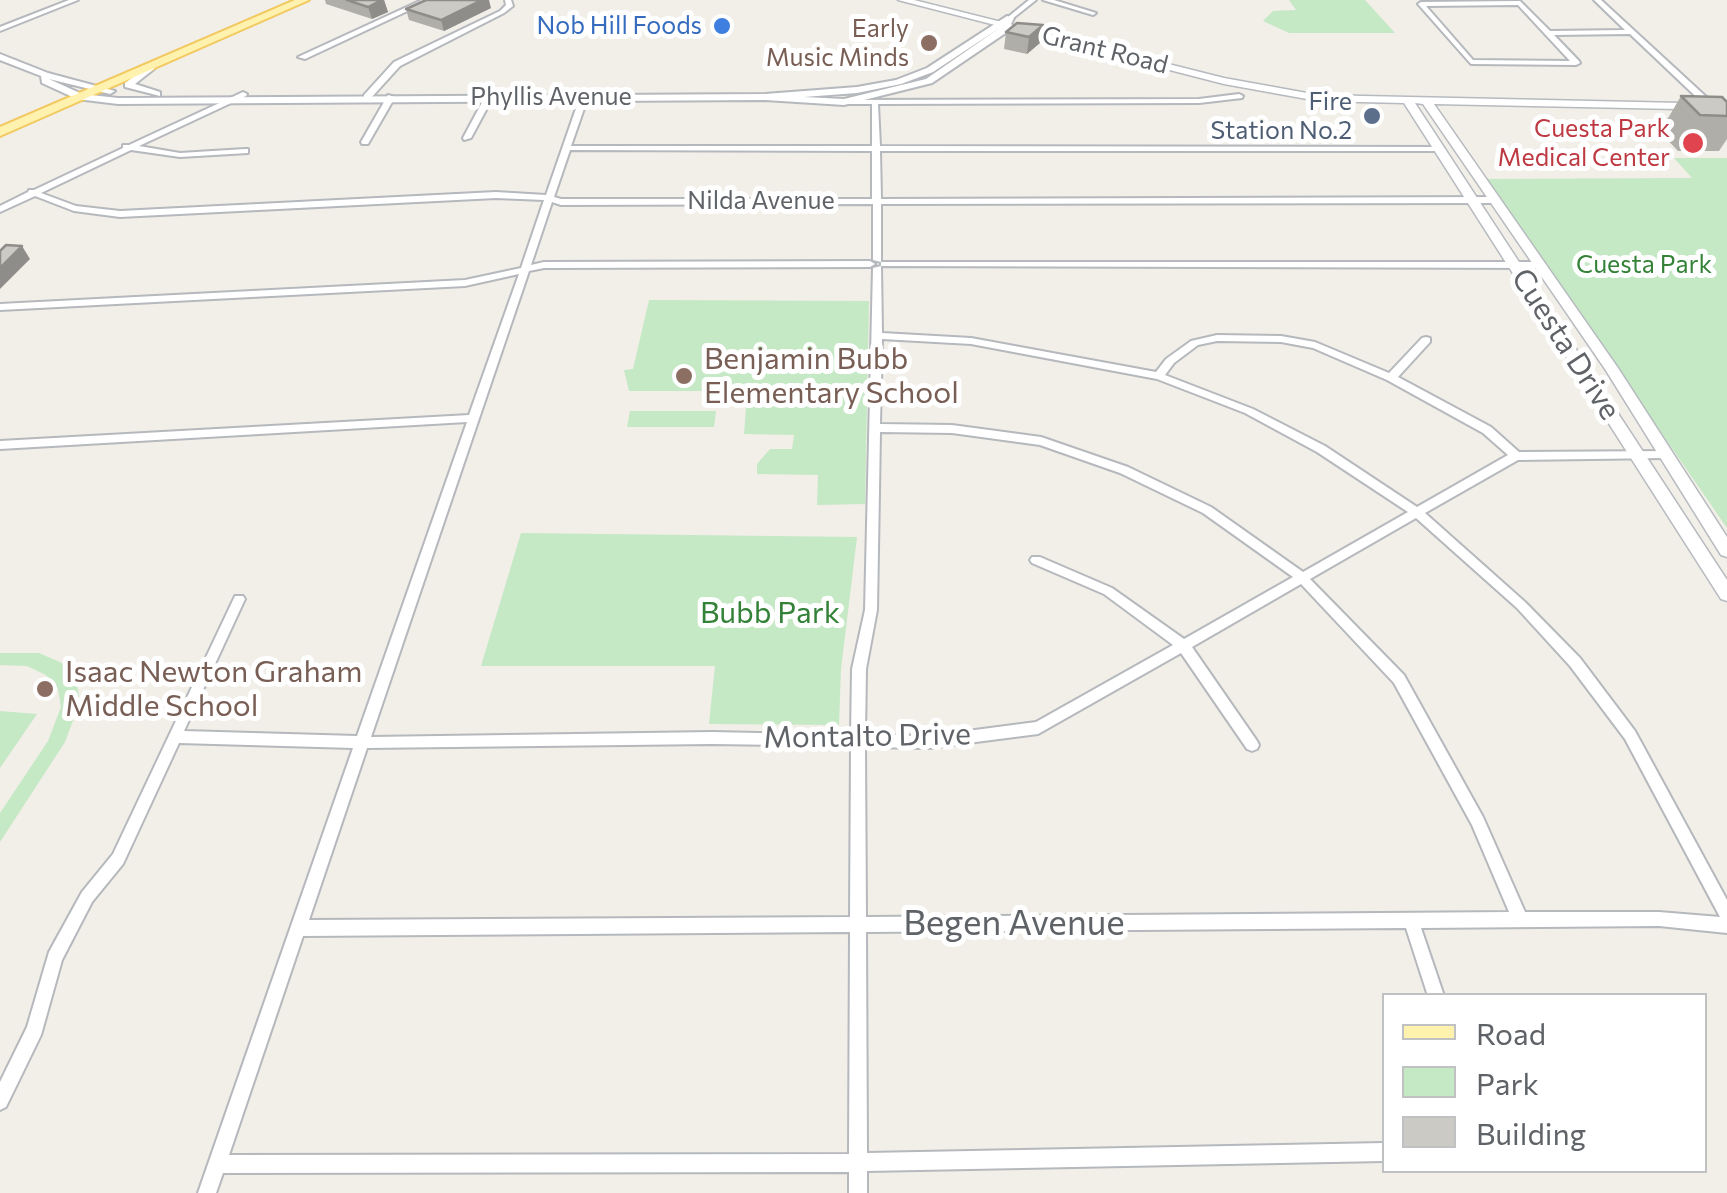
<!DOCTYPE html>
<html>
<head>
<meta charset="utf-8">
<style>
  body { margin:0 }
  #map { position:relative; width:1727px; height:1193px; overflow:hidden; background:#f1efe8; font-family:Commissioner,sans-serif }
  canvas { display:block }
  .legend { position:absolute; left:1382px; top:993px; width:325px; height:180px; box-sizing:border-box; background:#fff; border:2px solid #bfc1c3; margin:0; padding:12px 18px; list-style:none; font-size:30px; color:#5f6368 }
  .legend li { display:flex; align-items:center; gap:20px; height:50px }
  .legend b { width:50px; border:2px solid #bfc1c3 }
</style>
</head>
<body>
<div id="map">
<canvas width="1727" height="1193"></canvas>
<ul class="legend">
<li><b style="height:12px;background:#fff2af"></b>Road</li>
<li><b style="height:28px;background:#c5e8c5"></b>Park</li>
<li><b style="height:28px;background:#cccac5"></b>Building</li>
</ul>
</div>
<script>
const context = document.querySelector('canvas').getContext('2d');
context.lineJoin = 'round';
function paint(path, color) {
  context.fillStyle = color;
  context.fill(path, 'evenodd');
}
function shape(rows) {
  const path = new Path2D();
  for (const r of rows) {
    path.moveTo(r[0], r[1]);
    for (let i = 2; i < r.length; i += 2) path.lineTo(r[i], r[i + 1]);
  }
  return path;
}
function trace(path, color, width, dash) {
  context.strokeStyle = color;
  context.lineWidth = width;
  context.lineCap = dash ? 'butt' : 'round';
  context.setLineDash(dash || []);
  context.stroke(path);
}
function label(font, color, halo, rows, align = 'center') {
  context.font = font + ' Commissioner,sans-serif';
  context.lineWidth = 10;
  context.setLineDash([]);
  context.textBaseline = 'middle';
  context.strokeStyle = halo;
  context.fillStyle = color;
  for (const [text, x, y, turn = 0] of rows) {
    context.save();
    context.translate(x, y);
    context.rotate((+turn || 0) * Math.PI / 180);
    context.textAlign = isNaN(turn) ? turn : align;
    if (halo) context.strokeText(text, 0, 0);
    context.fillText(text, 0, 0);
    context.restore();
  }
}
const green = shape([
  [1289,0,1365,0,1395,33,1289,33,1263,21,1273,11,1296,10],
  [1674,158,1727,158,1727,528,1486,179,1692,178],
  [649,300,869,301,865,504,817,505,818,475,757,474,757,464,770,449,792,449,794,435,744,434,747,396,730,391,629,391,624,370,633,369],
  [630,411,716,411,714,427,627,427],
  [521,533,857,537,841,669,839,725,709,724,715,666,481,666],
  [0,653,39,653,62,663,76,680,80,702,65,742,0,842,0,813,48,741,61,707,58,689,46,675,27,666,0,665],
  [0,711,37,714,0,768]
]);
const minor = shape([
  [69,0,78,0,0,31,0,27,69,0],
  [422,0,431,0,305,59,298,57,422,0],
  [505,0,511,0,513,6,504,13,400,66,370,99,364,99,364,95,394,62,500,11,506,5,505,0],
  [1029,0,1036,0,1012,19,1008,19,1008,17,1029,0],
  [1043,0,1054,0,1096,13,1093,15,1043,0],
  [1594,0,1601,0,1715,105,1715,109,1709,109,1630,34,1554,35,1579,61,1580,63,1576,65,1471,64,1418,4,1421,2,1520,1,1550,31,1625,30,1594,0],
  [1518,5,1570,61,1473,60,1426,6,1518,5],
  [243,92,247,94,246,96,139,146,180,153,245,149,248,149,248,153,180,157,131,150,41,193,76,206,120,211,496,192,546,195,580,97,584,95,588,97,571,146,872,146,872,104,841,104,840,102,844,100,1199,99,1239,94,1243,96,1242,98,1199,103,878,104,880,146,1443,147,1443,151,880,151,881,199,1494,197,1498,200,1494,203,881,204,881,262,1540,262,1545,265,1540,268,881,266,882,333,971,338,1156,372,1166,359,1191,341,1217,335,1281,336,1315,342,1389,373,1422,338,1426,337,1430,338,1430,342,1398,377,1491,427,1519,452,1670,451,1672,454,1666,458,1518,460,1425,513,1525,602,1580,658,1635,731,1727,900,1727,933,1659,926,1421,928,1444,996,1428,996,1406,928,866,932,867,1153,1384,1143,1384,1161,867,1171,867,1193,849,1193,849,1172,223,1173,216,1193,198,1193,353,748,179,743,123,864,92,902,62,960,41,1035,6,1107,0,1110,0,1082,27,1027,49,952,82,892,113,854,235,596,243,596,245,599,184,731,357,736,467,422,0,449,0,441,469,415,519,274,465,286,0,310,0,304,465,280,521,268,544,200,496,198,120,217,74,211,35,196,0,212,0,206,28,192,29,190,34,190,123,148,123,145,129,145,243,92],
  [570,150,872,151,872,199,561,199,554,197,570,150],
  [552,202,561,205,873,204,873,260,881,262,881,266,873,268,865,610,852,669,851,735,712,732,371,737,529,271,544,268,870,267,875,264,870,261,544,262,531,265,552,202],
  [882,339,971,344,1157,379,1245,413,1317,452,1408,512,1303,572,1211,507,1128,467,1041,437,952,425,880,424,882,339],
  [1217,341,1281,342,1313,348,1387,380,1483,433,1508,455,1417,507,1325,446,1253,409,1165,375,1174,363,1198,345,1217,341],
  [880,432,952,433,1040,445,1120,473,1203,513,1293,577,1184,639,1112,588,1040,557,1032,557,1030,560,1032,563,1104,594,1173,645,1036,722,929,736,865,735,866,669,877,610,880,432],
  [1416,518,1517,608,1570,666,1625,739,1720,917,1659,912,1525,912,1483,817,1404,675,1310,579,1416,518],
  [1301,584,1394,683,1472,825,1509,912,866,917,865,747,929,748,1038,734,1181,653,1247,749,1252,751,1257,749,1259,745,1257,741,1192,647,1301,584],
  [712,744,851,746,850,917,309,920,367,748,712,744],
  [850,932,849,1154,229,1155,303,936,850,932],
  [388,95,395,97,368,144,362,144,361,142,388,95],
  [486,95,493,97,471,138,464,140,463,138,486,95]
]);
const tertiary = shape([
  [1007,16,1014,18,1007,32,932,83,844,105,765,100,118,104,77,99,42,83,41,76,0,60,0,54,48,73,115,91,110,94,49,79,82,94,118,98,765,94,857,87,896,80,927,68,1007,16],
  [1001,27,926,79,844,99,804,97,857,93,901,84,933,72,1001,27],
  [151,64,155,67,154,69,135,84,160,92,160,96,125,87,125,83,151,64]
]);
const secondary = shape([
  [898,0,914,0,1224,78,1318,95,1727,104,1727,110,1434,104,1618,368,1727,537,1727,557,1721,555,1605,369,1423,104,1415,103,1727,580,1727,601,1721,599,1404,103,1318,101,1224,84,898,0]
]);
const primary = shape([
  [295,0,309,0,0,136,0,127,295,0]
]);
const wall = shape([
  [325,0,384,0,388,12,372,19,326,4],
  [491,8,444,31,409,20,406,9],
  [1043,25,1041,42,1027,54,1004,49,1006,32],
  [1681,96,1727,102,1727,139,1719,151,1678,151,1660,132]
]);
const shadedWall = shape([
  [384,0,388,12,372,19,368,7],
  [482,0,489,0,491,8,444,31,441,20],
  [1043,25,1041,42,1027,54,1029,37],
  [22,246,30,259,0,289,0,268]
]);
const building = shape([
  [347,0,382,0,368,7,347,0],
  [426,0,482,0,441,20,406,9,426,0],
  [1017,23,1043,25,1029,37,1006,32,1017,23],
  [1681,96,1722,97,1727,102,1727,116,1700,115,1681,96],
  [6,245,22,246,0,268,0,251,6,245]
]);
const markers = [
  [722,26,10,"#3f7fe0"],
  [929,43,10,"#8d6e63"],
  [1372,116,10,"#5c6f8a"],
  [1693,143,12,"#e0444e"],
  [684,376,10,"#8d6e63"],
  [45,689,10,"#8d6e63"]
];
const farShopnames = [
  ["Nob Hill Foods",702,26]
];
const farEducationnames = [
  ["Early",909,29],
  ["Music Minds",909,58]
];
const farStreetnames = [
  ["Grant Road",1105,50,14],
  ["Phyllis Avenue",551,97],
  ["Nilda Avenue",761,201]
];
const farServicenames = [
  ["Fire",1352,102],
  ["Station No.2",1352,131]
];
const farHealthnames = [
  ["Cuesta Park",1670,129],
  ["Medical Center",1670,158]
];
const farParknames = [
  ["Cuesta Park",1644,265]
];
const streetNames = [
  ["Cuesta Drive",1566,344,57],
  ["Montalto Drive",867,736,-1]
];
const educationNames = [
  ["Benjamin Bubb",704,359],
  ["Elementary School",704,393],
  ["Isaac Newton Graham",65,672],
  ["Middle School",65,706]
];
const parkNames = [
  ["Bubb Park",770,613]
];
const nearStreetnames = [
  ["Begen Avenue",1014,923]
];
paint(green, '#c5e8c5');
trace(minor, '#b5b8bc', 4);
trace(tertiary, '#b5b8bc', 4);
trace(secondary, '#b6babf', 3);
trace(primary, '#f2c960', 4);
paint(minor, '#fff');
paint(tertiary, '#fff');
paint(secondary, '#fff');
paint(primary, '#fff2af');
paint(wall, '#afaea9');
paint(shadedWall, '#8f8d8a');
paint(building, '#cccac5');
trace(building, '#8f8d8a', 2.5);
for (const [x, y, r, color] of markers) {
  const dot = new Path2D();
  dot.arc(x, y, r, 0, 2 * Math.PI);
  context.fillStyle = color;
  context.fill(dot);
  trace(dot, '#fff', 4);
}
label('25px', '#366cbe', '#fff', farShopnames, 'right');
label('25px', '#785e54', '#fff', farEducationnames, 'right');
label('25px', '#5f6368', '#fff', farStreetnames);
label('25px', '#4e5e75', '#fff', farServicenames, 'right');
label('25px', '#be3a42', '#fff', farHealthnames, 'right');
label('25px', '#348238', '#fff', farParknames);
label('30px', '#5f6368', '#fff', streetNames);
label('30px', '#785e54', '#fff', educationNames, 'left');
label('30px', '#348238', '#fff', parkNames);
label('35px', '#5f6368', '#fff', nearStreetnames);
</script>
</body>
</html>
